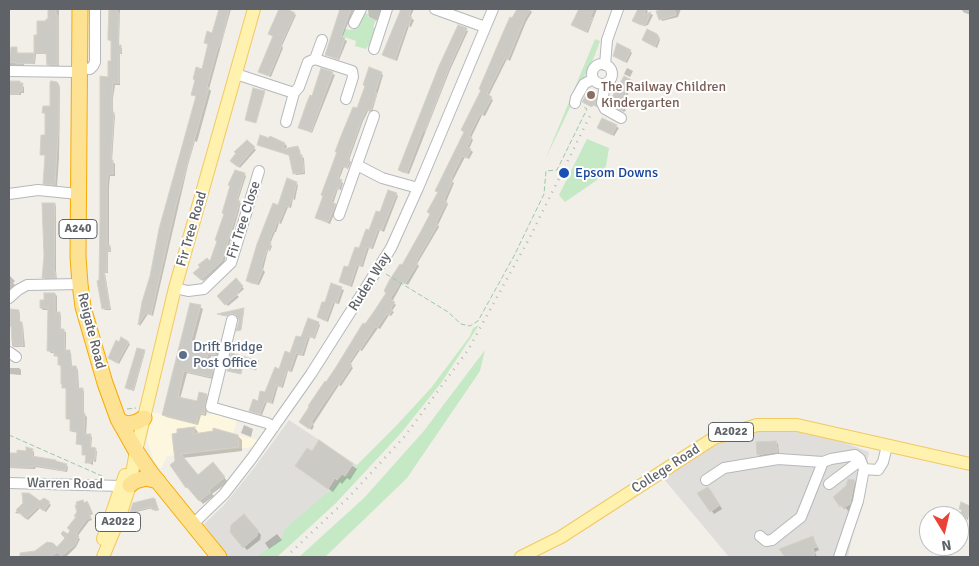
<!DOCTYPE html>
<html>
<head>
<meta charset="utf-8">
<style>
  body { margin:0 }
  #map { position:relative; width:979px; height:566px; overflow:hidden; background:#f1efe8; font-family:Signika,sans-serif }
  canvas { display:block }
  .frame { position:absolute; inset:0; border:10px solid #5f6368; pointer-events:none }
  .north { position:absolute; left:919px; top:506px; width:50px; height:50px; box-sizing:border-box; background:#fff; border:1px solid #bfc1c3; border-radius:50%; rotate:171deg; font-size:14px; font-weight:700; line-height:20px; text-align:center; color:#5f6368 }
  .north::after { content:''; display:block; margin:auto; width:18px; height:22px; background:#ea4335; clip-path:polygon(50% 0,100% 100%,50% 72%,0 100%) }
</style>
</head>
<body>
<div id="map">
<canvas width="979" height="566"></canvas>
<div class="frame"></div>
<div class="north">N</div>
</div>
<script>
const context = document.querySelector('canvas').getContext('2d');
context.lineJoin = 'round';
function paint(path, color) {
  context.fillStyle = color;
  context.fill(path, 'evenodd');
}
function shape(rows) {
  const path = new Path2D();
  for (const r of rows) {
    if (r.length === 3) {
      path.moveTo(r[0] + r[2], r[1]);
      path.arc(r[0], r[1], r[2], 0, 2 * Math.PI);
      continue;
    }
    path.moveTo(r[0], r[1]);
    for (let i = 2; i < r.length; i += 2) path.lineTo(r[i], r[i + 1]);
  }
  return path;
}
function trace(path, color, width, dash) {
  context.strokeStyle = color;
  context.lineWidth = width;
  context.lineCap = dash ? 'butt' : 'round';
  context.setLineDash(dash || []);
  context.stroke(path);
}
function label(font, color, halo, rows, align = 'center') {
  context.font = font + ' Signika,sans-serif';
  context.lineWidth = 4;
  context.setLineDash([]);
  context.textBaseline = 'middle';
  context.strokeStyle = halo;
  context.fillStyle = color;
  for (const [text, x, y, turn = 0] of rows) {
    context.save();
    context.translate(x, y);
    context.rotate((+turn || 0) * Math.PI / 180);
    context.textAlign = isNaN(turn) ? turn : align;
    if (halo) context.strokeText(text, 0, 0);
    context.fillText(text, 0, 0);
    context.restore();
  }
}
const commercial = shape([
  [164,403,204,414,211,415,215,410,238,417,233,434,258,440,252,447,167,456,161,469,154,461,147,441,152,412,161,414]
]);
const industrial = shape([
  [289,420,357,465,351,474,340,480,282,538,256,557,228,557,204,524,224,505,254,468],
  [757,430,797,431,835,439,869,452,848,557,729,557,663,478,714,446,728,439]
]);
const green = shape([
  [365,13,369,14,368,17,376,20,373,27,379,29,370,46,368,46,366,49,355,46,356,41,342,36,345,29,350,30,358,28],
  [595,39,600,41,594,57,545,160],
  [587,139,609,148,606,166,597,180,565,202,559,195],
  [479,325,441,383,401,433,336,503,277,557,256,557,282,538,285,529,328,492,340,479,351,474,357,465,395,427,431,388,470,336,473,328],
  [485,350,480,371,407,478,325,557,299,557,364,498,423,432]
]);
const shadow = shape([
  [49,9,59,9,59,66,50,66,48,64,47,54,36,54,35,64,24,64,24,66,9,65,9,50,16,48,18,54,35,54,35,37,39,37,49,20],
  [110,9,120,9,119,46,122,48,122,54,120,54,120,85,115,85,113,98,113,113,115,115,112,161,115,164,115,176,110,176,109,187,109,245,111,248,111,252,108,252,108,273,105,273,111,310,105,310,103,308,100,282,110,78,112,62,112,42,109,40,109,33],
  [220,9,231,9,209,89,211,91,197,142,195,141,188,165,153,316,148,314,140,326,139,324,197,97,192,94,202,71,209,45,205,43,213,34],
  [280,9,291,9,290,12,296,15,282,46,283,48,271,77,261,73,274,37,269,34],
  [338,9,354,9,342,38,347,41,339,60,326,55,340,12],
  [368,9,383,9,378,21,369,17],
  [398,9,414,9,410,18,414,20,411,27,409,26,397,61,384,55,401,11],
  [519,9,528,9,532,12,526,22,510,61,507,59,488,97,493,100,485,116,482,115,471,138,473,140,469,149,473,152,469,159,465,157,452,182,454,183,446,202,448,204,438,225,439,227,417,264,419,266,408,285,403,282,392,302,396,305,392,311,394,312,391,316,389,315,380,329,378,328,362,351,360,350,350,365,353,368,341,386,339,385,313,425,314,426,312,430,303,424,327,383,381,302,431,214,439,193,437,191,465,132],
  [578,9,597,9,588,33,573,25,579,11],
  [636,9,645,9,648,11,646,15,651,14,653,15,648,25,644,26,636,22,638,11],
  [670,9,681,9,678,17,662,21,658,12],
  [962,9,970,9,970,15,963,12],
  [466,30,468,31,450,70,409,174,401,172,400,170],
  [659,37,660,40,657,48,643,40],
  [630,51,632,53,627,63,616,57],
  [627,68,633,71,630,77,624,74],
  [322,70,335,75,312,133,300,127],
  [381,73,383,75,372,112,368,111,363,121,349,160,351,162,348,169,344,167,339,180,343,183,341,190,338,189,333,204,337,207,330,224,318,219,316,217,357,110],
  [624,78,634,84,624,101,626,103,623,107,626,110,624,112,617,108],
  [9,82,19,82,24,87,24,93,21,93,21,95,9,95],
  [59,85,60,88,59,158,57,186,46,185,44,183,46,156,41,154,46,136,46,115,44,112,51,107],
  [596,96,598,98,597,107,584,101],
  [603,119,619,128,614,136,601,129],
  [247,142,256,150,240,168,232,160],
  [285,144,287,146,285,150,298,148,300,150,301,157,304,158,305,174,296,175,294,173,291,156,258,145],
  [244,174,246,176,238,201,241,204,224,263,203,281,195,273,211,263],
  [296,183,298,185,295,200,293,199,291,208,288,207,281,224,279,223,276,232,275,232,270,244,272,246,270,251,268,250,263,270,265,272,259,285,250,283,248,281,279,206],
  [396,194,398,196,384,232,380,230,373,249,369,248,363,267,359,266,352,287,342,283,340,281,380,214],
  [55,204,56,206,56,274,57,279,45,279,43,277],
  [10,276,15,281,13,283,16,286,9,293],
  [236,280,244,289,237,295,239,297,228,306,219,296],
  [332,285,344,290,339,304,335,303,328,322,318,317,326,304],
  [55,294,57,296,57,313,61,315,61,330,66,332,66,351,71,353,72,368,76,367,78,370,79,389,84,391,84,414,87,417,86,435,92,437,91,449,97,451,96,462,93,461,93,465,86,462,87,456,84,454,84,446,78,444,79,433,73,432,71,431,71,420,67,418,67,389,64,387,59,357,56,356,56,353,51,353,49,351,49,310,43,310,41,308,45,301],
  [200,307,203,309,194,343,217,349,219,351,217,357,211,356,208,368,215,371,213,379,187,373,180,399,197,403,206,395,209,397,206,416,201,415,198,425,166,417,164,414],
  [244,310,241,330,238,331,240,321,238,315,232,313,227,316,220,315],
  [11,311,18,311,20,313,20,323,23,325,25,347,14,347,12,345,13,325,11,327,10,325],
  [318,323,320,325,315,339,310,337,304,356,298,355,292,372,288,371,283,388,278,386,273,404,267,402,262,415,252,412,250,410,266,394,279,370,302,339],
  [128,343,130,344,119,364,111,359],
  [144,351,145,352,134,391,128,389,127,388],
  [9,368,19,368,21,370,21,375,9,374],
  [244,425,253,429,251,437,241,433],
  [195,428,198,432,197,435,215,432,238,436,242,440,242,451,183,458,198,476,216,468,228,482,212,494,214,496,203,504,187,487,171,465,177,461,178,430],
  [319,442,357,469,350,480,347,478,342,484,340,482,333,492,297,466,312,453],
  [776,442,778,444,779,454,760,456,758,454],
  [32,450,34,452,34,457,66,465,68,467,67,472,36,467,35,469,9,468,9,454,18,455],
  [854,481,858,484,853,507,848,511,846,508,844,509,834,497],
  [711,491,722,509,714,514,699,493],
  [44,500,51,505,46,512,40,508,28,520,22,514,15,513,24,504,40,502],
  [155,500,159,510,155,511,153,508,132,513,131,512,134,504],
  [82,501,89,505,93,514,90,515,92,520,89,521,77,537,80,539,76,547,67,556,61,557,26,557,31,553,57,548,68,535,77,517],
  [962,504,970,507,968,520,961,516,963,511],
  [247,519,261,535,260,540,247,550,231,532],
  [277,534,282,540,269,549,265,543],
  [813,538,819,550,815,552,817,557,786,557,781,550]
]);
const building = shape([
  [48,9,56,9,56,15,58,15,58,65,47,65,46,53,34,53,34,63,17,64,17,63,9,62,11,47,17,47,17,53,34,53,34,35,37,35,37,21,46,21,46,19,48,19,48,9],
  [109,9,117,9,117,13,119,13,118,45,121,45,121,53,119,53,119,83,113,83,112,96,112,112,114,112,111,160,113,160,113,174,108,174,107,184,107,245,110,245,110,251,107,251,107,272,104,272,110,308,102,309,97,281,99,280,100,216,100,76,108,77,108,61,111,61,111,40,108,40,108,33,109,9],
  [219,9,229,9,223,36,219,47,218,47,207,87,209,88,177,201,151,315,146,313,138,325,142,302,150,276,159,229,196,96,191,95,195,80,193,79,196,67,202,69,208,44,204,43,207,31,212,33,219,9],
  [279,9,287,9,295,13,281,44,282,45,269,76,258,72,273,36,268,34,279,9],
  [340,9,351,9,341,36,345,38,338,59,325,55,340,9],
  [401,9,411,9,409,16,412,17,409,26,407,25,395,60,382,55,401,9],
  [517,9,531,9,524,20,508,60,505,58,487,94,492,97,482,115,480,114,469,136,472,137,467,147,471,149,467,158,462,156,451,179,453,180,444,200,447,202,436,223,438,224,416,262,418,263,405,284,401,281,390,299,395,302,391,308,393,310,389,315,387,314,377,328,375,327,360,350,358,349,349,363,352,365,339,385,337,384,311,422,313,423,309,429,299,422,309,407,308,406,325,381,326,382,336,367,363,323,365,324,375,310,386,293,384,291,389,281,400,264,402,265,420,233,430,214,427,212,438,192,435,191,464,132,461,130,481,90,479,89,505,28,510,17,512,18,517,9],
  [579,9,594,9,590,17,593,18,586,32,571,25,579,9],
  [638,9,646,9,643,15,651,12,646,24,641,25,632,21,638,9],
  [665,9,674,9,676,15,659,20,656,11,665,9],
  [458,25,467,28,449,68,425,131,423,130,407,173,398,170,439,66,458,25],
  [647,29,657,34,659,37,655,47,642,40,647,29],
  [617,43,631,50,625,62,613,56,617,43],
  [369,67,382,72,375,92,377,93,371,110,366,110,362,119,348,158,350,159,347,168,342,166,338,178,342,180,339,189,337,188,331,202,336,204,328,222,315,218,323,196,321,195,337,152,335,152,341,136,353,107,357,108,365,86,363,85,369,67],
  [321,68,333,72,311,132,298,128,306,105,310,95,312,96,321,68],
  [624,76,633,81,623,99,625,100,622,106,625,107,622,111,614,106,617,102,611,99,624,76],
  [9,81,20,81,20,83,23,83,22,91,19,91,19,94,9,94,9,81],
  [51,81,57,82,59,85,59,134,58,134,55,185,43,184,45,155,40,155,41,135,45,135,45,113,42,113,43,106,50,106,50,82,51,81],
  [253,88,265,91,256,123,245,120,253,88],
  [588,91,596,95,596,106,593,105,592,107,582,102,588,91],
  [602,118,617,125,612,135,597,128,602,118],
  [260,135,269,138,270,136,285,143,283,149,298,146,300,155,302,155,304,172,293,174,289,155,257,145,260,135],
  [247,140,255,147,238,167,230,161,236,153,234,152,247,140],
  [235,170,245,173,237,200,240,201,222,261,201,280,193,273,200,267,198,265,207,258,210,261,217,241,215,240,224,214,222,213,230,186,228,185,235,170],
  [287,178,297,182,293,199,292,198,289,207,286,206,279,223,277,222,274,231,273,231,269,242,271,243,269,250,267,249,261,268,263,269,257,284,246,281,257,244,273,203,278,205,287,178],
  [388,190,397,193,382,230,378,229,371,248,367,247,361,266,357,265,350,286,339,282,344,266,348,267,355,247,359,248,366,229,369,230,376,211,380,212,388,190],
  [42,203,55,203,54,272,56,272,56,278,42,278,44,256,42,203],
  [236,278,243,286,237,293,238,294,225,305,217,296,236,278],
  [331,283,342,287,337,303,333,302,326,321,317,317,322,302,325,302,331,283],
  [44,293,55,293,55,312,60,312,60,329,64,329,65,350,70,350,70,366,76,366,77,369,77,388,83,388,83,411,85,414,84,434,91,434,90,447,96,448,95,460,91,460,91,463,85,463,86,455,82,455,82,445,76,444,77,431,70,431,70,419,66,419,66,388,62,388,62,384,61,384,61,365,58,365,58,356,54,356,54,351,47,351,48,308,40,308,40,300,44,300,44,293],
  [190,303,201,305,191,341,217,348,215,355,208,354,205,366,213,368,211,377,184,371,178,397,197,401,199,392,207,394,204,414,199,413,196,424,162,415,190,303],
  [244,308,241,330,236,331,239,321,236,315,231,313,226,316,217,314,244,308],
  [10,309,19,310,19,321,22,322,23,346,14,345,14,342,12,342,11,323,10,323,10,309],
  [308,318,319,322,314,338,308,336,302,355,296,353,290,371,287,370,281,387,276,385,271,403,265,401,260,414,249,411,253,399,258,401,260,391,265,392,275,367,279,369,285,351,290,353,296,336,301,337,308,318],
  [121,337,129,342,117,363,108,358,116,340,119,342,121,337],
  [137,348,145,350,133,390,125,388,137,348],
  [231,353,259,361,256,370,243,366,241,374,227,371,231,353],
  [195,427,193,434,213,431,213,428,238,435,239,447,181,454,198,475,213,462,225,477,209,490,211,492,199,501,187,487,186,488,170,465,175,461,172,434,177,433,177,429,195,427],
  [319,440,353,464,345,476,342,474,337,480,335,478,328,489,295,466,307,448,312,451,319,440],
  [776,441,778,452,757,455,756,442,776,441],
  [26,447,33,449,32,456,56,460,56,461,67,464,65,471,34,465,34,467,9,467,9,453,17,453,17,450,26,451,26,447],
  [848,479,855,480,850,504,844,508,842,505,840,507,833,497,846,486,848,479],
  [708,487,720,505,710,512,697,493,708,487],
  [22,493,29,493,40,501,44,498,50,502,44,511,38,507,26,519,16,510,23,503,22,493],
  [153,498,155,499,158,509,152,510,151,507,130,512,133,503,153,498],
  [83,500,84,503,87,501,89,505,92,512,89,513,91,518,87,519,76,534,79,536,75,545,61,556,57,552,50,557,20,557,20,553,35,551,47,542,53,543,57,547,65,538,61,534,63,531,68,534,70,530,67,528,76,517,74,516,77,512,75,505,77,505,76,502,83,500],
  [961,502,970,506,970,514,969,513,966,519,959,516,962,510,959,509,961,502],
  [244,514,258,530,257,536,243,548,230,532,231,525,244,514],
  [813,536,817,547,813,548,815,555,809,557,785,557,779,549,813,536]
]);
const path = shape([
  [386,274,448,312,461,324,470,326,478,321,514,256,544,194,546,171,557,170,587,109,582,106],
  [127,409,136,408],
  [9,435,102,476]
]);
const minor = shape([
  [435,9,485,27],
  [354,23,361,9],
  [374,49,387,9],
  [315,59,352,71,353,77,346,99],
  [602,74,10],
  [605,65,607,40,618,9],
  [79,68,90,69,93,66,95,62,95,9],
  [9,71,79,72],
  [236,74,294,93],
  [605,84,602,103,605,109,621,118],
  [575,103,576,98,584,84,593,79],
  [286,122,294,93,299,87,308,62,315,59,322,40],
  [357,165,382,178,418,188],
  [9,194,38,190,78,194],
  [339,215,374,116],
  [175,288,188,291,204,289,231,263,259,171],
  [9,298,18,290,27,285,80,284],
  [232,320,211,407,267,423,274,427],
  [9,352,16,357],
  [706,480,724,468,778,459,823,462],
  [9,483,121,486],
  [829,484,857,463,861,463],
  [193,524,224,494,252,458,311,374,391,248,418,188,493,9],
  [760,536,766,541,772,540,801,517,823,462,831,459,855,455,860,459,864,469,878,470,883,462,887,446],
  [839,557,858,501,864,469]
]);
const major = shape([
  [103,539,125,475],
  [103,557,120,516,130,485,136,451,175,288,254,9],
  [521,557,561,537,714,438,757,425,797,425,970,464]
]);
const highway = shape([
  [80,9,78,257,80,284,83,307,105,383,118,419,136,451,151,473,219,557],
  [118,419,122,422,128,424,137,422,144,418],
  [130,485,135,481,146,478,158,481]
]);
const rail = shape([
  [286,557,348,498,405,436,468,350,530,237,592,112]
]);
const markers = [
  [591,95,5,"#8d6e63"],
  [564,173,6,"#1a4fb4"],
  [183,355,5,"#5c6f8a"]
];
const shields = [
  [78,229,38],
  [731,432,45],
  [118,522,45]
];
const shieldNames = [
  ["A240",78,229],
  ["A2022",731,432],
  ["A2022",118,522]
];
const educationNames = [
  ["The Railway Children",601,87],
  ["Kindergarten",601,103]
];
const transitNames = [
  ["Epsom Downs",575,173]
];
const streetNames = [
  ["Fir Tree Close",244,220,-72],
  ["Fir Tree Road",192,229,-74],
  ["Ruden Way",370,282,-58],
  ["Reigate Road",91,331,76],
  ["College Road",666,469,-33],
  ["Warren Road",65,484,1]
];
const serviceNames = [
  ["Drift Bridge",193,347],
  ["Post Office",193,363]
];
paint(commercial, '#fef7e0');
paint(industrial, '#e0deda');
paint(green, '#c5e8c5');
paint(shadow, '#0003');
paint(building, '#cccac5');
trace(building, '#d6d1c6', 1);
trace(minor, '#b5b8bc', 12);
trace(major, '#f2c960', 14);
trace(highway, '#f9ab00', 17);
trace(path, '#9cc7a9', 1, [5, 2.5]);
trace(minor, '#fff', 10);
trace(major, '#fff2af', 12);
trace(highway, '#fde293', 15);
trace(rail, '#b6b7b8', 2.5, [1, 6]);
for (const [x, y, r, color] of markers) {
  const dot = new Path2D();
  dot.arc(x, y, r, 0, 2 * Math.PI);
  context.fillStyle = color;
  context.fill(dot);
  trace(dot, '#fff', 2);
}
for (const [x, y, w] of shields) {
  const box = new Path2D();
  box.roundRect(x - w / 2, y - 9.5, w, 19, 4);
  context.fillStyle = '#fff';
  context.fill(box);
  trace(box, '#5f6368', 1);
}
label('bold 12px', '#5f6368', null, shieldNames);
label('14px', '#785e54', '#fff', educationNames, 'left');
label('14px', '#164399', '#fff', transitNames, 'left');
label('14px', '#5f6368', '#fff', streetNames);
label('14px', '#4e5e75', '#fff', serviceNames, 'left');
</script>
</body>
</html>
